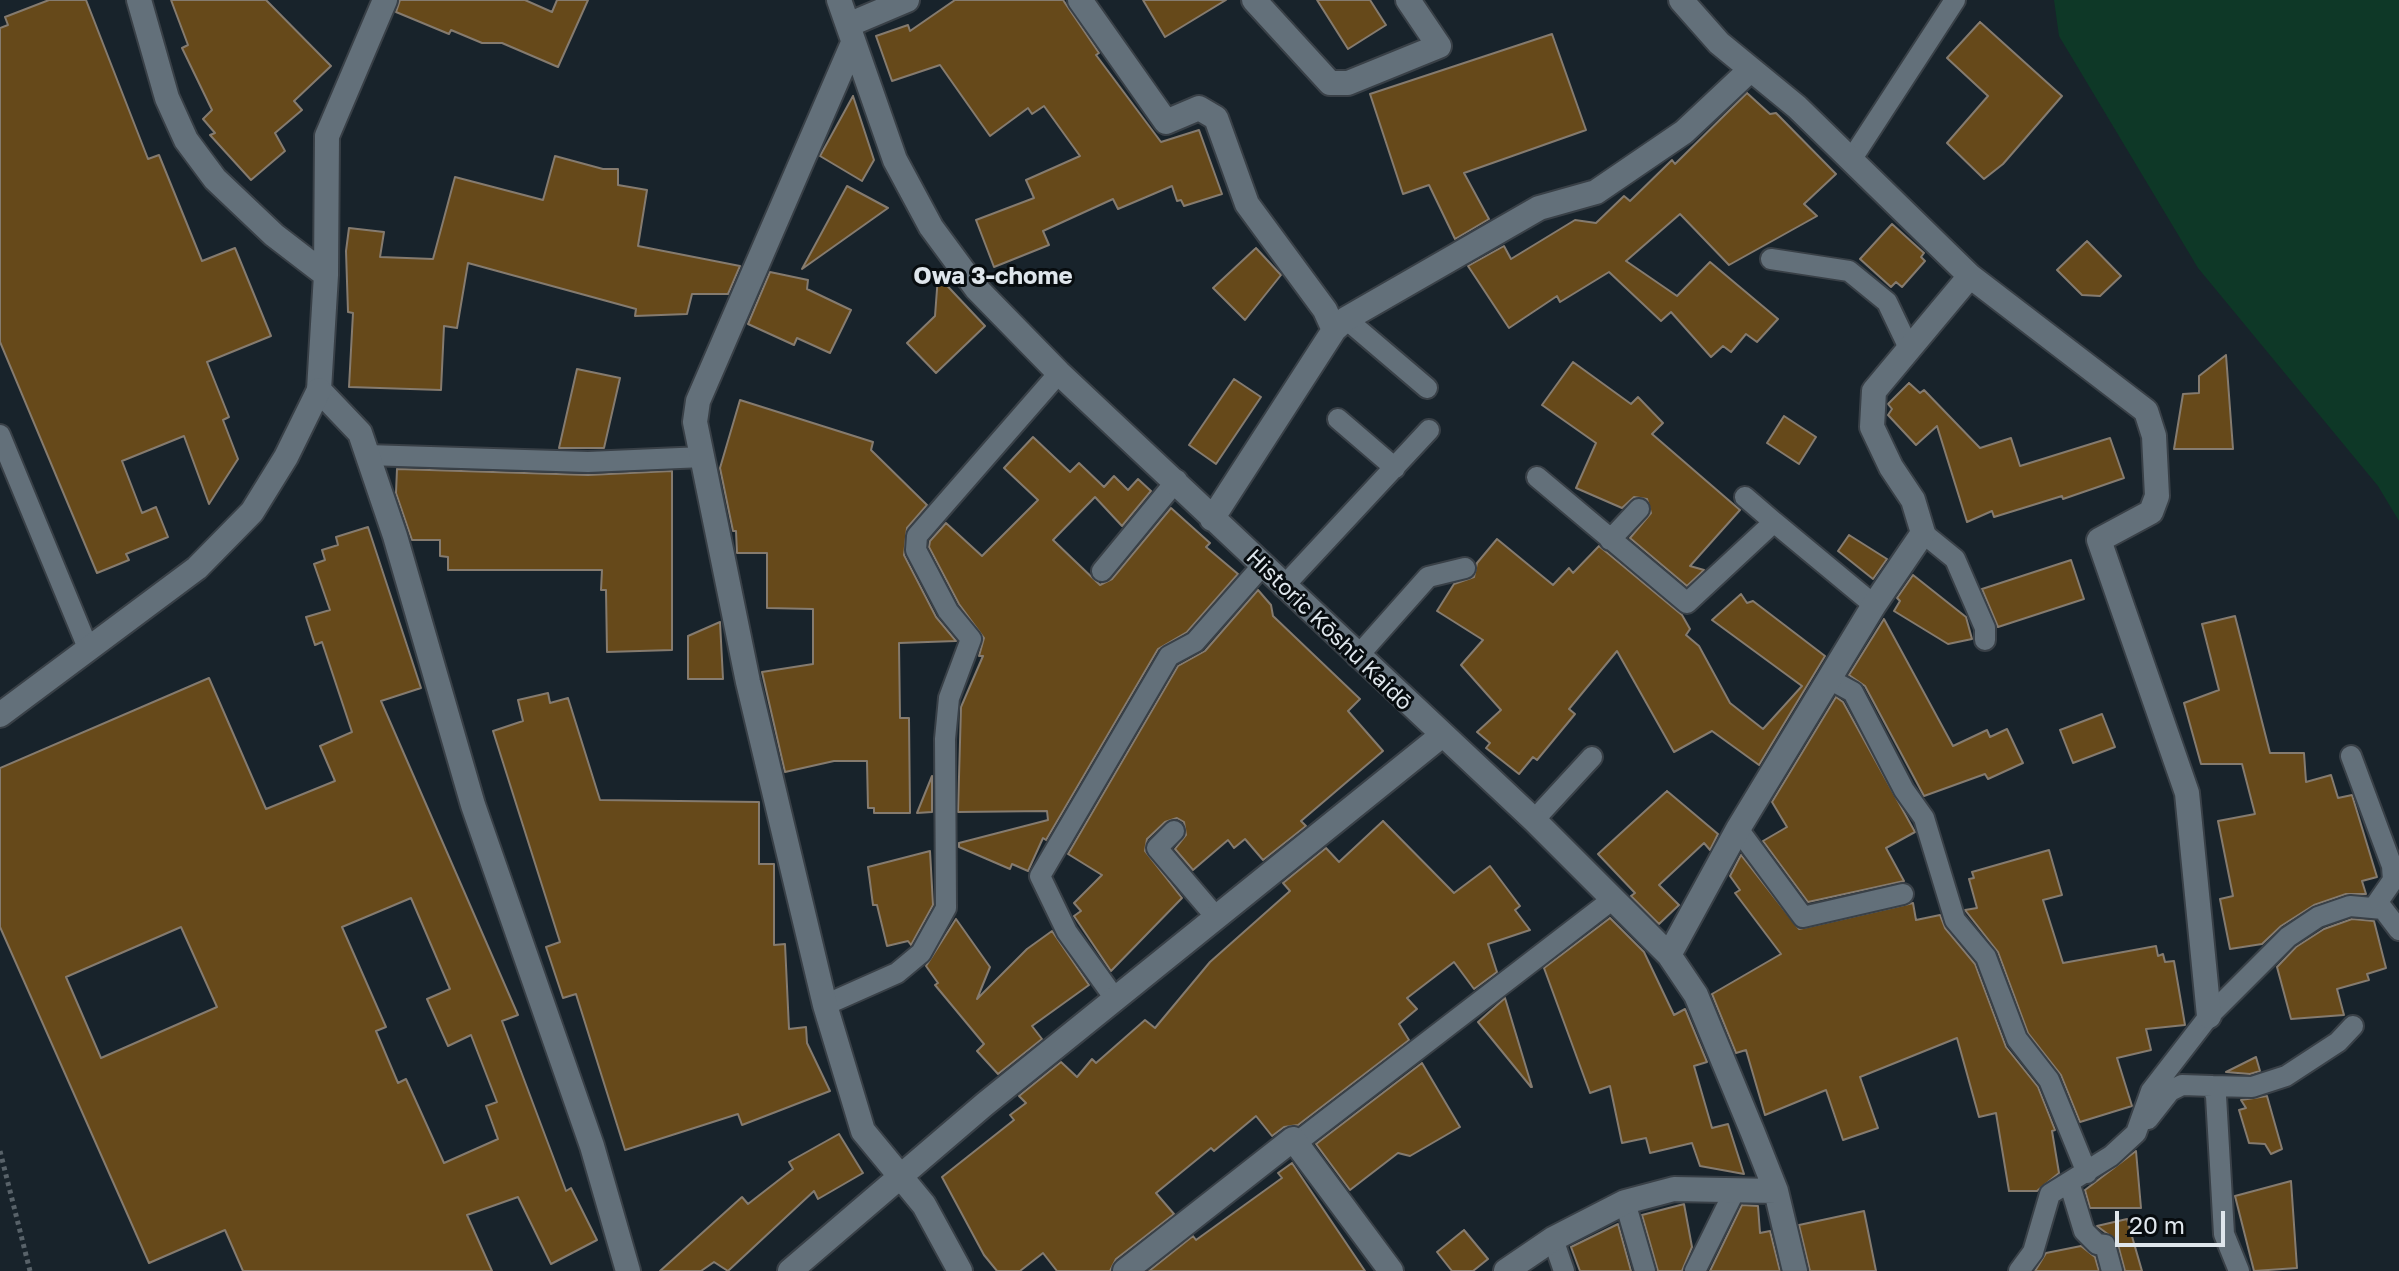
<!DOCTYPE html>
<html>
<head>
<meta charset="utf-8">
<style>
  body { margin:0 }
  #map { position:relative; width:2399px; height:1271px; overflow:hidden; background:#18232b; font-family:"Golos Text",sans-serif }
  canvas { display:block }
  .scale { position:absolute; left:2115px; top:1211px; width:110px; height:36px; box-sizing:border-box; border:4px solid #dfe6ec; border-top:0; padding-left:10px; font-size:24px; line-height:28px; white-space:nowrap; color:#dfe6ec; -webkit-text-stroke:6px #070c0f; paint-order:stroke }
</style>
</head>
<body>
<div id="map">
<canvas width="2399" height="1271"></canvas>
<div class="scale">20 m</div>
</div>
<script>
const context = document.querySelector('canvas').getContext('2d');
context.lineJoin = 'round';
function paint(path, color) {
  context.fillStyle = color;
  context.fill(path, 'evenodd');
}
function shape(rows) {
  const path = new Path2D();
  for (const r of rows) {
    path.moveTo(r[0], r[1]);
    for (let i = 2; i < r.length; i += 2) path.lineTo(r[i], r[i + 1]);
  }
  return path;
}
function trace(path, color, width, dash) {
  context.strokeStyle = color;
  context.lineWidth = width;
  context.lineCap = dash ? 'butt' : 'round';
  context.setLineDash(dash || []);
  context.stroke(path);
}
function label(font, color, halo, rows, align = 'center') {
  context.font = font + ' "Golos Text",sans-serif';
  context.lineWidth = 6;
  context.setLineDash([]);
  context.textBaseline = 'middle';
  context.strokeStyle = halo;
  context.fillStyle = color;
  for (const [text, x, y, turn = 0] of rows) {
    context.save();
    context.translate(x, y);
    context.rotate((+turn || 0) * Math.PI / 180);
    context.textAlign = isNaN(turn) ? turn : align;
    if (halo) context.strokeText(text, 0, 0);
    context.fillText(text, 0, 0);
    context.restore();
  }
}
const green = shape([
  [2054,0,2399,0,2399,521,2378,486,2198,268,2059,36]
]);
const building = shape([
  [49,0,86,0,148,159,159,155,202,261,235,248,271,336,207,362,229,417,223,420,238,459,209,504,184,436,122,461,142,513,156,507,168,537,126,554,129,560,97,573,0,342,0,28,8,25,5,17,49,0],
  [171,0,266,0,331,66,294,101,302,110,275,133,285,151,251,180,210,135,215,133,203,119,212,110,182,48,188,45,171,0],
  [400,0,525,0,552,12,557,0,588,0,558,67,502,43,482,43,451,30,449,34,396,12,400,0],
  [955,0,1063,0,1099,53,1096,55,1161,142,1199,130,1222,194,1184,206,1181,200,1177,201,1172,186,1118,209,1113,199,1043,231,1049,245,994,267,976,220,1034,198,1026,180,1080,156,1044,106,1032,114,1028,108,990,136,940,65,892,81,876,36,908,25,910,31,955,0],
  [1143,0,1226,0,1165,37,1143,0],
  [1317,0,1370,0,1386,25,1348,49,1317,0],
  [1980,22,2062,96,2003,164,1984,179,1947,143,1988,96,1947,58,1980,22],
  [1552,34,1586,130,1464,173,1489,219,1455,239,1429,185,1403,194,1370,94,1552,34],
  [1747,93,1770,114,1776,113,1836,174,1804,204,1817,216,1729,265,1680,214,1626,261,1677,296,1710,262,1778,319,1757,342,1746,334,1731,352,1723,346,1711,357,1671,312,1661,321,1609,272,1560,302,1557,296,1509,328,1468,266,1504,246,1511,259,1575,220,1596,223,1624,196,1630,201,1672,160,1675,164,1747,93],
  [853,96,874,160,862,181,820,156,853,96],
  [555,156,603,169,618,169,618,185,647,190,638,246,740,266,728,294,692,294,687,314,635,316,636,309,468,263,457,328,444,326,441,390,349,387,353,313,348,312,346,251,349,228,384,232,380,257,433,259,455,177,543,200,555,156],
  [847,186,888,208,802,269,847,186],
  [1892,224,1924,253,1921,257,1925,261,1902,287,1896,282,1891,287,1860,259,1892,224],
  [2087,241,2121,276,2100,296,2082,295,2057,270,2087,241],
  [1256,248,1281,275,1245,320,1213,288,1256,248],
  [770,272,808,280,807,289,851,310,830,353,797,338,794,345,748,324,770,272],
  [938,276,985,326,936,373,907,343,935,316,938,276],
  [2226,355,2233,449,2174,449,2183,394,2199,393,2199,376,2226,355],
  [1573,362,1631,404,1638,397,1663,423,1652,434,1740,510,1690,566,1704,570,1687,586,1630,538,1651,513,1647,499,1634,497,1622,508,1576,488,1596,443,1542,405,1573,362],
  [577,369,620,378,604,448,559,448,577,369],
  [1234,379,1261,397,1216,464,1189,445,1234,379],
  [1909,383,1920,393,1924,390,1980,448,2011,438,2020,466,2110,438,2124,478,2063,499,2062,496,1994,517,1992,511,1967,522,1937,426,1916,445,1888,415,1892,409,1888,404,1909,383],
  [740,400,873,442,871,450,927,505,907,528,904,555,936,617,956,641,899,643,900,718,909,718,910,813,874,813,874,808,868,808,867,761,834,761,785,772,762,672,813,664,813,609,767,608,767,553,737,553,736,531,733,531,720,468,740,400],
  [1784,416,1816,437,1799,464,1767,443,1784,416],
  [1033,437,1070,472,1079,463,1104,487,1114,476,1128,490,1138,479,1151,491,1122,526,1095,497,1053,540,1100,585,1112,579,1171,508,1210,543,1206,547,1238,574,1187,632,1158,649,1046,840,1043,838,1028,871,1012,864,1010,869,959,847,959,843,1048,820,1047,811,958,812,961,707,983,656,979,656,984,638,959,604,929,547,930,541,946,523,982,556,1038,500,1004,468,1033,437],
  [397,469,588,475,672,471,672,650,607,652,606,590,601,590,602,570,448,570,448,557,440,556,440,540,412,540,396,493,397,469],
  [368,527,421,688,381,701,518,1015,502,1021,566,1191,571,1188,597,1240,551,1264,518,1197,467,1215,492,1271,243,1271,225,1230,149,1263,0,927,0,768,209,678,266,809,335,781,320,746,352,732,322,642,315,645,306,617,330,610,314,564,325,560,322,550,338,545,336,537,368,527],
  [411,898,450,989,427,999,448,1046,471,1035,497,1102,486,1106,498,1139,444,1163,406,1079,398,1083,376,1031,386,1027,342,927,411,898],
  [181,927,217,1007,101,1058,66,977,181,927],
  [1849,535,1887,559,1873,579,1838,551,1849,535],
  [1497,539,1553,585,1569,568,1573,573,1599,546,1682,615,1690,629,1686,635,1699,646,1730,703,1763,729,1802,686,1712,620,1741,594,1747,603,1753,601,1825,656,1759,765,1712,731,1674,752,1617,651,1569,709,1575,714,1537,760,1533,757,1519,774,1486,748,1490,743,1477,732,1501,710,1461,665,1483,640,1437,611,1454,584,1474,577,1477,563,1497,539],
  [2071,560,2084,599,1998,627,1982,589,2071,560],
  [1913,575,1966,617,1972,639,1948,644,1894,611,1900,601,1897,598,1913,575],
  [1258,590,1271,605,1273,616,1360,699,1348,711,1383,751,1301,821,1306,826,1263,860,1245,839,1234,848,1228,840,1193,870,1175,849,1186,835,1184,822,1177,818,1165,822,1147,839,1145,851,1182,898,1111,971,1074,916,1081,911,1074,903,1102,875,1068,854,1178,666,1205,651,1258,590],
  [2235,616,2270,753,2304,753,2306,782,2331,775,2338,798,2352,795,2377,877,2362,881,2366,894,2346,894,2314,905,2281,926,2262,944,2230,949,2220,899,2233,896,2218,821,2255,814,2242,764,2201,764,2184,703,2219,690,2202,624,2235,616],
  [1884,619,1953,746,1987,730,1990,737,2007,729,2023,763,1988,779,1985,774,1924,796,1865,686,1849,675,1884,619],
  [720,622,723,679,688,679,688,636,720,622],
  [548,693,550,703,568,698,600,800,759,802,759,864,774,864,774,945,785,944,789,1029,806,1027,807,1043,830,1091,742,1125,738,1114,625,1150,576,994,563,998,546,947,560,942,493,731,523,721,518,700,548,693],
  [1836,697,1843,702,1915,832,1886,848,1904,881,1808,902,1763,841,1787,827,1772,802,1836,697],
  [2102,714,2115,747,2073,763,2060,730,2102,714],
  [932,776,932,812,917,813,932,776],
  [1667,791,1718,834,1710,850,1704,843,1659,885,1679,905,1659,924,1631,896,1635,893,1598,854,1667,791],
  [1383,821,1454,893,1490,866,1520,906,1515,910,1530,930,1488,944,1497,972,1474,989,1454,962,1407,998,1417,1009,1399,1024,1409,1040,1298,1125,1284,1127,1272,1136,1256,1116,1214,1151,1211,1148,1156,1193,1174,1214,1116,1259,1110,1271,1057,1271,1043,1253,1020,1271,997,1271,984,1255,942,1177,1014,1120,1010,1115,1026,1103,1019,1096,1061,1062,1077,1077,1092,1059,1096,1063,1145,1020,1155,1028,1210,962,1290,891,1283,883,1326,848,1339,862,1383,821],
  [2049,850,2062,895,2043,900,2063,963,2156,946,2158,956,2163,954,2165,962,2174,961,2185,1025,2146,1029,2151,1050,2117,1058,2132,1106,2080,1122,2061,1075,2028,1033,1998,952,1965,910,1977,908,1969,879,1974,878,1972,872,2049,850],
  [930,851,933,905,911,945,908,941,887,946,877,905,873,905,868,867,930,851],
  [1741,855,1799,929,1913,903,1916,920,1940,915,1945,928,1975,964,2006,1047,2038,1087,2055,1130,2052,1131,2059,1173,2037,1191,2009,1191,1996,1113,1979,1117,1957,1038,1860,1077,1878,1128,1843,1140,1826,1090,1765,1115,1746,1050,1736,1053,1712,994,1781,954,1735,893,1740,890,1730,876,1741,855],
  [1610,918,1644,952,1674,1015,1685,1009,1707,1062,1694,1066,1712,1128,1728,1124,1744,1174,1700,1166,1692,1143,1650,1153,1646,1138,1622,1143,1610,1086,1590,1093,1544,968,1610,918],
  [956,919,990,967,977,999,1027,949,1052,931,1089,985,1032,1026,1042,1039,998,1074,977,1051,984,1044,935,985,938,983,926,966,956,919],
  [2352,919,2374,921,2386,968,2367,974,2369,980,2337,989,2344,1015,2291,1019,2277,967,2296,947,2324,929,2352,919],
  [1505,998,1532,1087,1531,1087,1478,1022,1505,998],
  [2256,1057,2260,1071,2250,1074,2226,1072,2256,1057],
  [1422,1063,1460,1127,1410,1156,1398,1153,1350,1190,1316,1144,1422,1063],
  [2267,1096,2282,1149,2271,1154,2265,1144,2249,1143,2239,1110,2246,1108,2241,1100,2267,1096],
  [839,1134,863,1173,818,1199,814,1191,728,1271,714,1262,701,1271,660,1271,742,1197,748,1204,793,1169,789,1162,839,1134],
  [2136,1151,2141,1208,2090,1208,2085,1190,2136,1151],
  [1292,1163,1365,1271,1149,1271,1193,1236,1196,1240,1282,1178,1278,1173,1292,1163],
  [2291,1181,2297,1268,2254,1271,2235,1196,2291,1181],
  [1684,1204,1692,1247,1682,1271,1658,1271,1642,1215,1684,1204],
  [1742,1205,1758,1206,1760,1233,1770,1231,1780,1271,1710,1271,1742,1205],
  [1864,1211,1876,1271,1810,1271,1799,1225,1864,1211],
  [2127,1219,2142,1271,2125,1271,2117,1241,2097,1226,2127,1219],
  [1618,1224,1631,1271,1580,1271,1571,1247,1618,1224],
  [1464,1230,1488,1259,1473,1271,1452,1271,1437,1252,1464,1230],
  [2081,1246,2095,1257,2099,1271,2035,1271,2046,1253,2081,1246]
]);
const path = shape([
  [0,1151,30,1271]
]);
const lane = shape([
  [1851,160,1955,0],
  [1771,259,1849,271,1887,302,1908,346],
  [1346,319,1427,388],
  [1338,419,1395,468],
  [0,435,88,648],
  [367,455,588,462,703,457],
  [1537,477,1687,603,1774,522,1874,605],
  [1745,497,1774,522],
  [1923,533,1955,559,1985,628,1985,640],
  [1610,540,1639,509],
  [1102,571,1177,480],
  [1283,587,1429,430],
  [1357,657,1428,577,1465,568],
  [1829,679,1853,692,1904,790,1924,818,1955,920,1986,957,2017,1039,2049,1080,2087,1173],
  [2351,756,2392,866,2393,880,2375,906],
  [1534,820,1592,757],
  [1738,829,1803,917,1903,894],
  [1174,831,1157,848,1216,917],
  [1116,1000,1067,932,1040,876,1169,656,1195,642,1262,566],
  [825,1005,897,973,921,953,946,908,945,739,949,698,971,639,948,611,916,550,917,536,1059,373],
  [2212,1086,2252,1087,2286,1076,2338,1042,2353,1026],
  [2148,1119,2170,1091,2182,1085,2212,1086,2216,1096,2224,1234,2239,1271],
  [1296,1143,1613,899],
  [2069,1182,2084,1231,2097,1244,2105,1245,2112,1271],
  [1625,1202,1645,1271],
  [1553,1239,1564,1271],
  [1695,1271,1735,1190],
  [2019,1271,2033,1252,2050,1194,2111,1156,2136,1133,2151,1091,2209,1016,2288,937,2318,917,2350,906,2383,909,2399,930]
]);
const street = shape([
  [139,0,167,98,186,140,215,179,274,235,326,275],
  [385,0,327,136,326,275,319,390,360,433,395,536,473,805,592,1146,628,1271],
  [839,0,895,160,931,227,976,288,1059,373,1534,820,1669,955,1696,995,1753,1133,1776,1191,1795,1271],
  [1080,0,1166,122,1199,108,1216,118,1247,204,1325,310,1334,330],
  [1254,0,1330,83,1348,83,1439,46,1408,0],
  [1681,0,1719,43,1797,107,1970,276,2146,411,2154,436,2157,496,2151,512,2099,540,2187,793,2209,1016],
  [848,25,907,0],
  [853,43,698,401,695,422,748,682,825,1005,863,1131,924,1205,960,1271],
  [1212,519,1334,330,1346,319,1539,208,1596,192,1684,132,1750,70],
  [1669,955,1738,829,1874,605,1923,533,1913,500,1891,467,1872,427,1874,391,1970,276],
  [790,1271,985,1104,1441,736],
  [1125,1271,1293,1139,1391,1271],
  [1506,1271,1553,1239,1625,1202,1674,1189,1776,1191]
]);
const secondary = shape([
  [0,715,197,568,252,512,286,457,319,390]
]);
const streetNames = [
  ["Historic Kōshū Kaidō",1329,630,44]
];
const neighbourhoodNames = [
  ["Owa 3-chome",993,276]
];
paint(green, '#0e3827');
paint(building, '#66491a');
trace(building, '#857b6f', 2);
trace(lane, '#394047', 24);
trace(street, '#394047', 28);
trace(secondary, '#394047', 28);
trace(path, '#586269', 5, [4, 4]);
trace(lane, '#63707a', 20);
trace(street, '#63707a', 24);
trace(secondary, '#63707a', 24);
label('22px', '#dfe6ec', '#070c0f', streetNames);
label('bold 24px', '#dfe6ec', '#070c0f', neighbourhoodNames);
</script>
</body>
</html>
